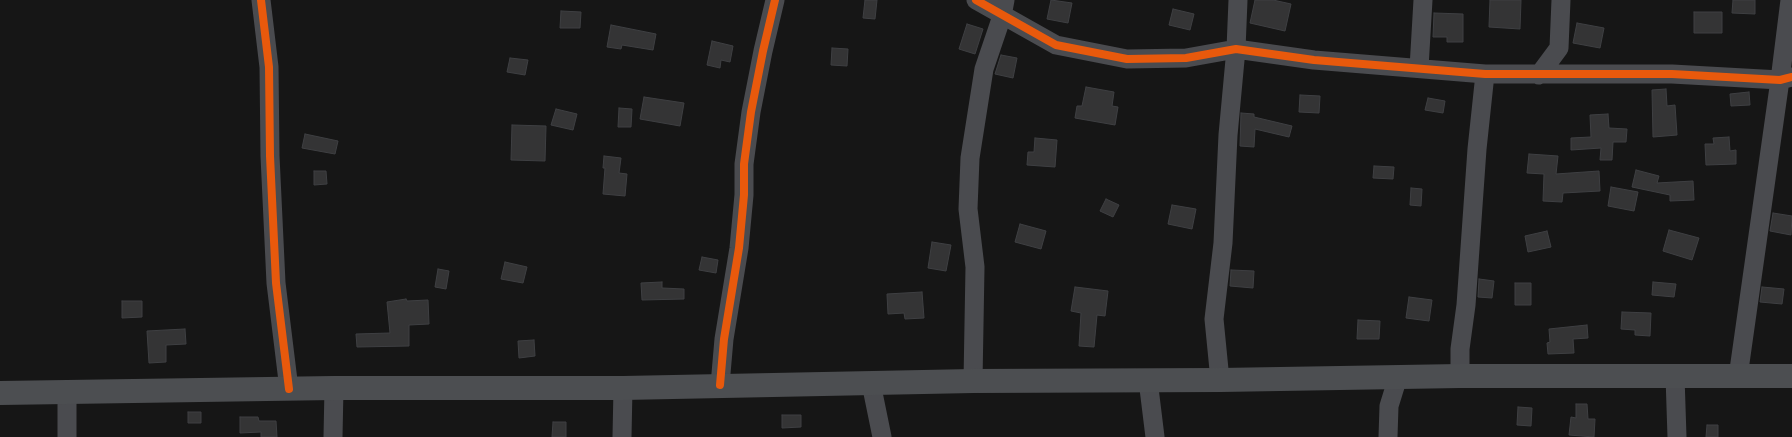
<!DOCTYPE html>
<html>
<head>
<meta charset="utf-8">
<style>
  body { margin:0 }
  canvas { display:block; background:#161616 }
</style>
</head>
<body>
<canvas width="1792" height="437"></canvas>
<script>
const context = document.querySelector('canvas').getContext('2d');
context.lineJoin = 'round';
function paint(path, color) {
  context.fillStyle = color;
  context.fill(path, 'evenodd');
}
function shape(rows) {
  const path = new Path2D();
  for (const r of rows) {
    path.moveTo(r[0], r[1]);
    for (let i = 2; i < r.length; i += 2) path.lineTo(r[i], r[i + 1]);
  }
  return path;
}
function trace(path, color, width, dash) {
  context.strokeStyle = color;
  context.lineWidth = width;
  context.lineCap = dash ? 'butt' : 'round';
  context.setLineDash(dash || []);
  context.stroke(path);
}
const building = shape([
  [865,0,877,0,875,19,863,18,865,0],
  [1051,0,1072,3,1068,23,1047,19,1051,0],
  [1255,0,1273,0,1291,4,1285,31,1250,23,1255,0],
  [1490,0,1521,0,1520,29,1489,27,1490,0],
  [1733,0,1755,0,1755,14,1732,13,1733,0],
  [1173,9,1194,14,1190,30,1169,25,1173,9],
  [561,11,581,12,580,28,560,28,561,11],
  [1694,12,1722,12,1722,33,1694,33,1694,12],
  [1434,13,1463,14,1463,42,1447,42,1447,37,1433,37,1434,13],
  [1577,23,1604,28,1600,48,1573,43,1577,23],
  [967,24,983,29,975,54,959,49,967,24],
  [611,25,656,34,653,50,622,45,621,49,607,47,611,25],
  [712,41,733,46,730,62,721,60,720,68,707,65,712,41],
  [832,48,848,49,847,66,831,65,832,48],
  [1001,55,1017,58,1013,78,995,74,1001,55],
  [510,58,528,60,525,75,507,72,510,58],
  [1086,87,1114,92,1112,106,1118,107,1115,125,1075,118,1077,106,1082,106,1086,87],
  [1666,89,1667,106,1675,105,1677,135,1653,137,1652,90,1666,89],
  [1749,92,1750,105,1731,106,1730,94,1749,92],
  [1300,95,1320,96,1319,113,1299,112,1300,95],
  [644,97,684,103,680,126,640,119,644,97],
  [1428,98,1445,101,1443,113,1425,110,1428,98],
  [619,108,632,109,631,127,618,127,619,108],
  [556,109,577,114,573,130,551,125,556,109],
  [1241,113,1254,114,1254,117,1292,126,1289,137,1255,129,1254,147,1240,146,1241,113],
  [1608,114,1609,128,1627,129,1626,142,1613,142,1612,160,1600,160,1601,148,1571,150,1571,138,1591,137,1590,115,1608,114],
  [512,125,546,126,545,161,511,160,512,125],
  [305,134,338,141,335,154,302,148,305,134],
  [1729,137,1730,151,1736,150,1736,164,1706,165,1705,144,1714,144,1713,138,1729,137],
  [1035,138,1057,140,1055,167,1027,165,1028,152,1034,152,1035,138],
  [1529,154,1558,156,1556,174,1599,171,1600,191,1563,193,1562,202,1543,201,1544,174,1527,173,1529,154],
  [604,156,621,158,619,173,627,174,625,196,603,194,605,168,603,168,604,156],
  [1374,166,1394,167,1393,179,1373,178,1374,166],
  [1636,170,1659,176,1657,183,1693,181,1694,200,1670,201,1670,195,1632,187,1636,170],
  [314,171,326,171,327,184,314,185,314,171],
  [1611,187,1638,192,1634,211,1608,206,1611,187],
  [1411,188,1422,189,1421,206,1410,205,1411,188],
  [1106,199,1119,205,1113,217,1100,211,1106,199],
  [1172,205,1196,209,1192,229,1168,224,1172,205],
  [1773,213,1792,216,1791,235,1770,231,1773,213],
  [1020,224,1046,231,1041,249,1015,242,1020,224],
  [1669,230,1699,238,1692,260,1663,251,1669,230],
  [1547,231,1551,247,1528,252,1525,236,1547,231],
  [932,242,951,245,946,271,928,268,932,242],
  [702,257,718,260,716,273,699,270,702,257],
  [505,262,527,267,523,283,501,279,505,262],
  [438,269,449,271,446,289,435,287,438,269],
  [1231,270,1254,271,1253,288,1230,286,1231,270],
  [1479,279,1494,281,1492,298,1478,297,1479,279],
  [662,282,662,288,684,289,684,299,642,300,641,283,662,282],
  [1653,282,1676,284,1674,297,1652,295,1653,282],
  [1515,283,1531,283,1531,305,1515,305,1515,283],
  [1075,287,1108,291,1105,316,1097,315,1094,347,1079,346,1081,313,1071,311,1075,287],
  [1762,287,1784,289,1782,304,1760,302,1762,287],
  [922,292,924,318,905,319,904,313,888,314,887,294,922,292],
  [1409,297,1432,300,1429,321,1406,318,1409,297],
  [406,299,407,301,428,300,429,324,409,325,409,346,357,347,356,334,390,333,387,302,406,299],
  [122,301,142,301,142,317,122,318,122,301],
  [1622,312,1651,313,1650,336,1635,335,1635,330,1621,329,1622,312],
  [1358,320,1380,321,1379,339,1357,339,1358,320],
  [1587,325,1588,338,1573,339,1574,353,1548,354,1547,343,1550,342,1549,329,1587,325],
  [185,329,186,344,166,345,166,362,149,363,147,331,185,329],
  [534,340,535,356,519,358,518,341,534,340],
  [1576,404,1587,404,1588,419,1595,419,1594,437,1569,435,1571,417,1576,418,1576,404],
  [1518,407,1532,408,1531,426,1517,425,1518,407],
  [188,412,201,412,201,423,188,423,188,412],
  [782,415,801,415,801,427,782,428,782,415],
  [240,417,258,417,259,421,276,421,277,437,261,437,261,432,240,433,240,417],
  [553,422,566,422,566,437,552,437,553,422],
  [1707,425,1718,425,1718,437,1706,437,1707,425]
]);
const minor = shape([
  [261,0,269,67,270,156,276,283,289,389],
  [976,0,1056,45,1127,59,1186,58,1236,49,1314,60,1485,74,1672,74,1780,80,1792,77],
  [1419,68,1423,0],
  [1539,75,1559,48,1561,0],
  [1460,376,1460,349,1466,305,1477,149,1485,74],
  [1675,376,1677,437],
  [1738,377,1780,80,1790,0],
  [1148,380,1155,437],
  [1220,380,1214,319,1223,243,1228,135,1236,49,1238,0],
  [973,381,975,267,968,209,970,158,984,69,1002,16,1005,0],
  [871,383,882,437],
  [720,385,724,339,739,248,744,195,744,164,751,112,763,51,775,0],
  [67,392,67,437],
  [333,437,334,388],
  [622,437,623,388],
  [1388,437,1389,406,1398,377]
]);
const major = shape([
  [0,393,334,388,623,388,973,381,1220,380,1460,376,1792,376]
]);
const cycleway = shape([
  [261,0,269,67,270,156,276,283,289,389],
  [976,0,1056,45,1127,59,1186,58,1236,49,1314,60,1485,74,1672,74,1780,80,1792,77],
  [720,385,724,339,739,248,744,195,744,164,751,112,763,51,775,0]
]);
paint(building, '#343435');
trace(building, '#3e3f42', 1);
trace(minor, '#4a4b4f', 19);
trace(major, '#4c4e51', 24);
trace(cycleway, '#e8590c', 8);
</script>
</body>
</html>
